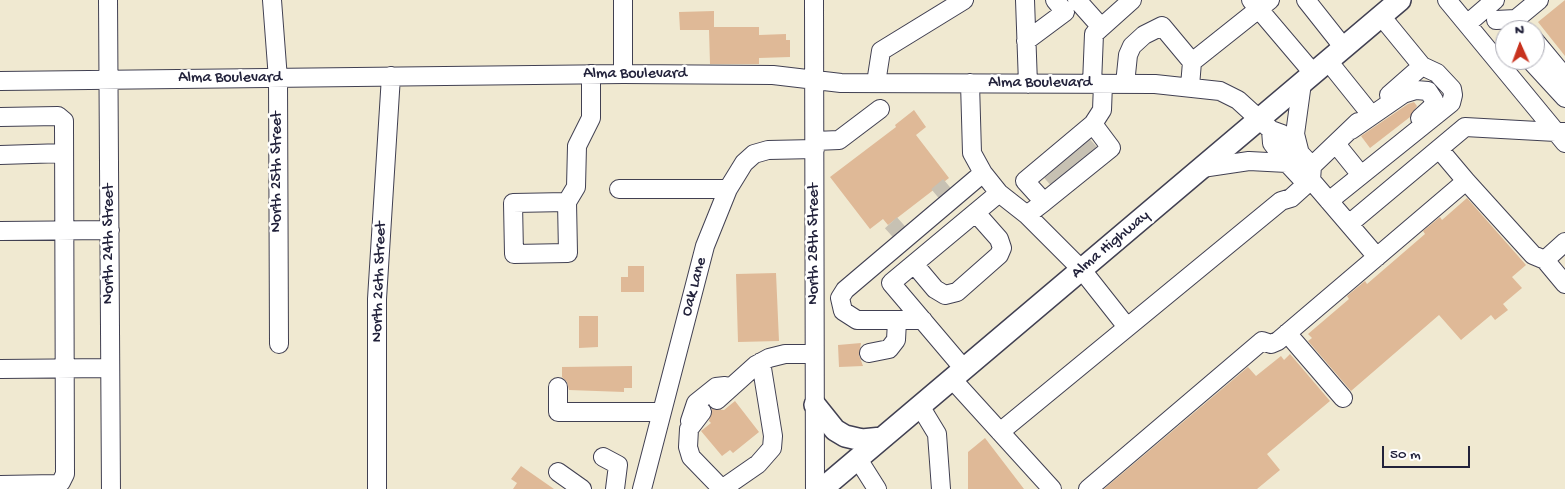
<!DOCTYPE html>
<html>
<head>
<meta charset="utf-8">
<style>
  body { margin:0 }
  #map { position:relative; width:1565px; height:489px; overflow:hidden; background:#f0e9d1; font-family:"Gochi Hand",sans-serif }
  canvas { display:block }
  .north { position:absolute; left:1495px; top:20px; width:50px; height:50px; box-sizing:border-box; background:#fff; border:1px solid #a7a7b1; border-radius:50%; rotate:358deg; font-size:14px; font-weight:700; line-height:20px; text-align:center; color:#22223b }
  .north::after { content:''; display:block; margin:auto; width:18px; height:22px; background:#c8321e; clip-path:polygon(50% 0,100% 100%,50% 72%,0 100%) }
  .scale { position:absolute; left:1382px; top:446px; width:88px; height:22px; box-sizing:border-box; border:2px solid #22223b; border-top:0; padding-left:6px; font-size:15px; line-height:18px; white-space:nowrap; color:#22223b; -webkit-text-stroke:4px #fff; paint-order:stroke }
</style>
</head>
<body>
<div id="map">
<canvas width="1565" height="489"></canvas>
<div class="north">N</div>
<div class="scale">50 m</div>
</div>
<script>
const context = document.querySelector('canvas').getContext('2d');
context.lineJoin = 'round';
function paint(path, color) {
  context.fillStyle = color;
  context.fill(path, 'evenodd');
}
function shape(rows) {
  const path = new Path2D();
  for (const r of rows) {
    path.moveTo(r[0], r[1]);
    for (let i = 2; i < r.length; i += 2) path.lineTo(r[i], r[i + 1]);
  }
  return path;
}
function trace(path, color, width, dash) {
  context.strokeStyle = color;
  context.lineWidth = width;
  context.lineCap = dash ? 'butt' : 'round';
  context.setLineDash(dash || []);
  context.stroke(path);
}
function label(font, color, halo, rows, align = 'center') {
  context.font = font + ' "Gochi Hand",sans-serif';
  context.lineWidth = 5;
  context.setLineDash([]);
  context.textBaseline = 'middle';
  context.strokeStyle = halo;
  context.fillStyle = color;
  for (const [text, x, y, turn = 0] of rows) {
    context.save();
    context.translate(x, y);
    context.rotate((+turn || 0) * Math.PI / 180);
    context.textAlign = isNaN(turn) ? turn : align;
    if (halo) context.strokeText(text, 0, 0);
    context.fillText(text, 0, 0);
    context.restore();
  }
}
const building = shape([
  [1565,0,1565,56,1538,22],
  [714,11,714,27,759,27,759,35,786,34,786,40,790,40,790,57,759,58,759,64,710,64,709,30,680,30,679,12],
  [1414,102,1417,106,1410,117,1370,148,1361,136,1408,104],
  [914,110,926,127,916,135,949,178,888,225,883,219,870,229,830,177,896,127,895,125],
  [1467,198,1526,265,1512,277,1522,288,1503,304,1508,310,1495,320,1491,315,1461,340,1439,315,1351,391,1308,341,1312,338,1308,334,1349,299,1347,296,1365,281,1367,284,1425,234,1423,231,1440,217,1442,220],
  [628,266,644,266,644,292,621,292,621,277,628,277],
  [776,273,779,341,738,342,736,274],
  [579,316,598,316,598,347,579,348],
  [861,343,859,355,863,366,839,367,838,345],
  [1290,354,1330,401,1267,454,1280,470,1257,489,1104,489,1248,367,1256,376,1281,356,1284,360],
  [632,366,632,388,624,388,624,392,569,390,567,382,562,377,562,367],
  [735,401,759,432,733,453,730,450,722,456,701,431,711,423,709,421,712,409,724,410],
  [985,438,1024,489,968,489,968,452],
  [521,466,554,489,513,489,517,483,511,479]
]);
const minorTunnel = shape([
  [1083,145,1091,154],
  [1072,154,1079,163],
  [1061,163,1069,172],
  [1051,172,1059,181],
  [937,196,949,186],
  [891,235,903,224]
]);
const minor = shape([
  [108,0,111,489],
  [272,0,278,79,279,344],
  [814,0,815,489],
  [1025,0,1028,84],
  [1077,0,1101,27],
  [1251,0,1313,73],
  [1306,0,1344,48],
  [1447,0,1556,132,1564,132],
  [1496,20,1516,19,1539,0],
  [1467,24,1495,0],
  [1026,41,1065,12,1055,0],
  [1535,41,1565,77],
  [1530,60,1565,98],
  [1328,61,1369,112],
  [1192,62,1270,0],
  [623,74,623,0],
  [0,81,623,74,773,75,841,83,1155,84,1220,91,1238,100,1271,130,1282,134,1312,166,1311,180,1291,198,1281,201,1000,432],
  [876,83,881,51,964,0],
  [970,83,972,153,983,173,999,193],
  [1092,84,1094,34,1132,0],
  [1125,84,1128,55,1132,46,1144,35,1162,26,1192,62,1190,86],
  [1389,95,1422,66],
  [0,117,58,116,64,121,65,474,61,482,56,484,0,485],
  [1271,130,1272,143,1287,163,1300,177,1311,180,1377,257],
  [1351,130,1403,94,1416,90,1428,91,1434,100,1433,106,1420,118],
  [815,141,839,140,880,109],
  [1336,144,1361,175],
  [1300,154,1295,134,1302,83],
  [0,155,64,153],
  [1312,166,1358,122],
  [1202,168,1249,161,1287,163],
  [1466,181,1533,255,1545,260,1565,242],
  [619,189,728,189],
  [1329,201,1451,103,1453,95,1452,89,1437,73,1422,66,1381,16],
  [567,202,568,253,514,254,513,203,567,202],
  [567,202,576,187,577,146,591,118,591,74],
  [1044,202,1111,148,1093,124],
  [1027,215,1044,202,1025,181,1093,124,1102,110,1103,84],
  [1349,224,1465,127,1556,132,1565,143],
  [0,231,110,230],
  [1545,260,1565,284],
  [914,264,935,289,945,295,957,292,999,255,1002,248,999,239,976,213],
  [923,320,857,320,843,311,840,298,845,290,983,173],
  [1287,333,1343,398],
  [869,353,889,349,896,340,897,321],
  [0,369,110,368],
  [964,369,891,283,999,193,1027,215,1082,270,1127,327],
  [952,379,1052,489],
  [558,387,558,412,662,412],
  [717,400,756,365,769,358,785,354,814,354],
  [920,406,937,434,941,489],
  [702,412,689,429,688,447,691,457,722,489],
  [690,421,696,403,716,387,725,386],
  [603,457,618,465,615,489],
  [858,459,877,489],
  [558,472,582,489],
  [377,489,377,299,391,76],
  [642,489,705,246,728,189,744,163,754,154,768,150,815,149],
  [722,489,758,464,772,448,773,436,761,362],
  [1088,489,1262,341,1271,344,1278,341,1466,181,1439,149]
]);
const major = shape([
  [815,405,835,430,845,436,862,440,882,438],
  [822,489,1400,0]
]);
const streetNames = [
  ["Alma Boulevard",635,75],
  ["Alma Boulevard",230,79],
  ["Alma Boulevard",1040,84],
  ["North 25th Street",278,172,-90],
  ["North 24th Street",110,244,-90],
  ["North 28th Street",815,244,-90],
  ["Alma Highway",1111,245,-40],
  ["North 26th Street",380,282,-88],
  ["Oak Lane",695,287,-75]
];
paint(building, '#dfb997');
trace(minorTunnel, '#c7c1b3', 18, [18, 9]);
trace(minor, '#414052', 20);
trace(major, '#414052', 24);
trace(minor, '#fff', 18);
trace(major, '#fff', 21);
label('16px', '#22223b', '#fff', streetNames);
</script>
</body>
</html>
